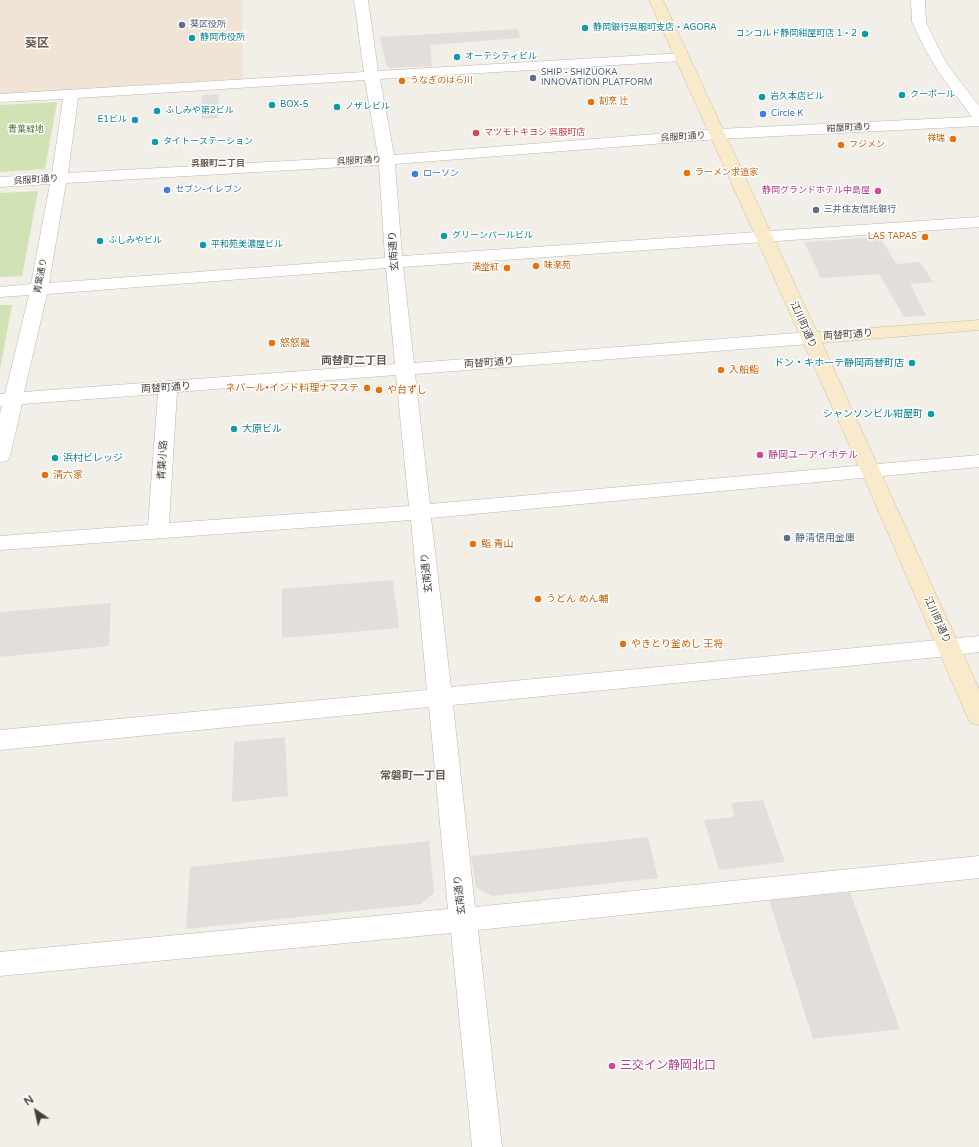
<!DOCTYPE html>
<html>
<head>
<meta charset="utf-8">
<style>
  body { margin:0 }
  #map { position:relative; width:979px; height:1147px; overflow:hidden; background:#f2eee8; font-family:"Varela Round",sans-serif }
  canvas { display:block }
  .north { position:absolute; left:16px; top:1091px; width:40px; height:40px; -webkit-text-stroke:3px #fff; paint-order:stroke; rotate:326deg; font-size:11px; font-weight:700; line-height:16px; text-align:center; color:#443e37 }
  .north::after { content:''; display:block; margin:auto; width:14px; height:18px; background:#443e37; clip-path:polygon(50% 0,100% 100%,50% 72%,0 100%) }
</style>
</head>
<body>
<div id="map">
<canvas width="979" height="1147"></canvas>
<div class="north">N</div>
</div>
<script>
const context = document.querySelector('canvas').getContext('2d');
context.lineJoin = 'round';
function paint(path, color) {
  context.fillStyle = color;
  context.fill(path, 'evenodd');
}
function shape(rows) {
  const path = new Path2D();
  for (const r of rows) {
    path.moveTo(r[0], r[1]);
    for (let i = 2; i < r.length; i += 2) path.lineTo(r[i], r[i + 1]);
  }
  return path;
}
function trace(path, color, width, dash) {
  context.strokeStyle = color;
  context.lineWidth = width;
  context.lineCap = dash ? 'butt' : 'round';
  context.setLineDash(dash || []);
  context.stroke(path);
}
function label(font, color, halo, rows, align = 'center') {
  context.font = font + ' "Varela Round","Noto Sans JP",sans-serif';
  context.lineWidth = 3;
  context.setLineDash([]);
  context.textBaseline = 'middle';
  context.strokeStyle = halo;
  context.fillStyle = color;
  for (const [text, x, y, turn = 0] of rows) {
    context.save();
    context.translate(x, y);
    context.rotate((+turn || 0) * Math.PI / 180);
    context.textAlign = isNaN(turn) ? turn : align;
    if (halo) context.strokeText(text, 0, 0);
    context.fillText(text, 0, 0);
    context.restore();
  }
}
const commercial = shape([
  [0,0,242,0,243,80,0,94]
]);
const green = shape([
  [57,102,45,169,0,172,0,105],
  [38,191,22,276,0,277,0,193],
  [0,305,12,305,0,369]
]);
const parking = shape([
  [518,29,520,38,430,45,432,66,390,68,386,65,380,37],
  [219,94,218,118,201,119,202,95],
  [880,237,896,264,920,262,933,282,910,284,926,315,904,317,879,274,821,278,804,242],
  [393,580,399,628,282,638,282,589],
  [111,603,109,646,0,657,0,612],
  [285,737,288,796,232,802,234,742],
  [763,800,785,862,719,870,704,820,734,817,731,803],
  [648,837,658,878,492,896,476,887,471,856],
  [429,841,434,893,421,904,186,929,190,867],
  [850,892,900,1029,813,1039,769,900]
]);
const street = shape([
  [354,0,368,0,378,71,682,53,687,54,689,57,687,60,682,61,380,79,394,155,718,129,972,117,938,71,925,49,912,22,911,0,925,0,926,22,939,49,949,67,979,106,979,126,718,139,395,164,402,256,979,217,979,227,403,267,414,363,809,332,815,334,818,338,815,342,809,344,415,374,430,504,979,455,979,467,431,518,451,687,979,636,979,652,949,656,453,705,475,907,979,856,979,878,478,930,502,1147,472,1147,451,933,0,976,0,952,448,909,429,707,0,750,0,730,427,690,411,520,0,550,0,536,148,525,158,394,22,404,10,456,7,461,0,462,0,414,2,406,0,406,0,394,5,394,29,295,0,297,0,287,31,284,50,184,0,187,0,177,52,174,63,99,0,102,0,94,364,72,354,0],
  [365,80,378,156,68,173,78,98,365,80],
  [379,165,385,258,49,283,66,183,379,165],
  [386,268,395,364,24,392,47,294,386,268],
  [396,375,409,506,169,523,177,392,396,375]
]);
const secondary = shape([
  [649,0,663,0,817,332,979,320,979,330,822,343,979,689,979,725,970,723,967,716,861,471,649,0]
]);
const markers = [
  [182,25,4,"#5c6f8a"],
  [585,28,4,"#0f9aa8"],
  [865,34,4,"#0f9aa8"],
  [192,38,4,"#0f9aa8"],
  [457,57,4,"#0f9aa8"],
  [533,78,4,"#5c6f8a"],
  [402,81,4,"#e8710a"],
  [902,95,4,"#0f9aa8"],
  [762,97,4,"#0f9aa8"],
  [591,102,4,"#e8710a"],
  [272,105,4,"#0f9aa8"],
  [337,107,4,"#0f9aa8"],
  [157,111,4,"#0f9aa8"],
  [763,114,4,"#3f7fe0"],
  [135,120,4,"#0f9aa8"],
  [476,133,4,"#e0444e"],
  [953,139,4,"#e8710a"],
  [155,142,4,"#0f9aa8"],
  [841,145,4,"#e8710a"],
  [687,173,4,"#e8710a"],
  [415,174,4,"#3f7fe0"],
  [167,190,4,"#3f7fe0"],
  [878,191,4,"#d1479c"],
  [816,210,4,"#5c6f8a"],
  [444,236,4,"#0f9aa8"],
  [925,237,4,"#e8710a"],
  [100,241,4,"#0f9aa8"],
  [203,245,4,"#0f9aa8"],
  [536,266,4,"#e8710a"],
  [507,268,4,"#e8710a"],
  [272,343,4,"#e8710a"],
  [912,363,4,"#0f9aa8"],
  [721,370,4,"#e8710a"],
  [367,388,4,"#e8710a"],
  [379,390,4,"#e8710a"],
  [931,414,4,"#0f9aa8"],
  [234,429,4,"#0f9aa8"],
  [760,455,4,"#d1479c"],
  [55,458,4,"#0f9aa8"],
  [45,475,4,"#e8710a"],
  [787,538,4,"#5c6f8a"],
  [473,544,4,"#e8710a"],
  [538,599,4,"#e8710a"],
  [623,644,4,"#e8710a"],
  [612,1066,4,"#d1479c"]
];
const farServicenames = [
  ["葵区役所",190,25],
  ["SHIP - SHIZUOKA",541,73],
  ["INNOVATION PLATFORM",541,83],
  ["三井住友信託銀行",824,210]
];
const farCulturenames = [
  ["静岡銀行呉服町支店・AGORA",593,28],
  ["コンコルド静岡紺屋町店 1・2",857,34,"right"],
  ["静岡市役所",200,38],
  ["オーテシティビル",465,57],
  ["クーポール",910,95],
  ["岩久本店ビル",770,97],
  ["BOX-5",280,105],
  ["ノザレビル",345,107],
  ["ふしみや第2ビル",165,111],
  ["E1ビル",127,120,"right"],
  ["タイトーステーション",163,142],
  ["グリーンパールビル",452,236],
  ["ふしみやビル",108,241],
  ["平和苑美濃屋ビル",211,245]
];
const farFoodnames = [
  ["うなぎのはら川",410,81],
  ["割烹 辻",599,102],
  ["祥瑞",945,139,"right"],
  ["フジメン",849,145],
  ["ラーメン求道家",695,173],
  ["LAS TAPAS",917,237,"right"],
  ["味楽苑",544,266],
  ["満堂紅",499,268,"right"]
];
const farShopnames = [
  ["Circle K",771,114],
  ["ローソン",423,174],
  ["セブン-イレブン",175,190]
];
const farStreetnames = [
  ["紺屋町通り",849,128,-3],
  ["呉服町通り",683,137,-4],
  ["呉服町通り",359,161,-3],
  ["呉服町通り",36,180,-4],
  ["青葉通り",41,276,-79]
];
const farParknames = [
  ["青葉緑地",26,130]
];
const farHealthnames = [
  ["マツモトキヨシ 呉服町店",484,133]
];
const farNeighbourhoodnames = [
  ["呉服町二丁目",218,164]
];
const farHotelnames = [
  ["静岡グランドホテル中島屋",870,191]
];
const streetNames = [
  ["玄南通り",394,251,-94],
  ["江川町通り",803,325,66],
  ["両替町通り",848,335,-4],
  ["両替町通り",489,363,-4],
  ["両替町通り",166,388,-4],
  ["青葉小路",163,460,-86],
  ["玄南通り",427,573,-96],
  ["江川町通り",937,620,66],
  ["玄南通り",460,895,-96]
];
const foodNames = [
  ["怒怒龍",280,343],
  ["入船鮨",729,370],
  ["ネパール•インド料理ナマステ",359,388,"right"],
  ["や台ずし",387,390],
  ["清六家",53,475],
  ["鮨 青山",481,544],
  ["うどん めん輔",546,599],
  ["やきとり釜めし 王将",631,644]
];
const cultureNames = [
  ["ドン・キホーテ静岡両替町店",904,363],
  ["シャンソンビル紺屋町",923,414],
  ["大原ビル",242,429,"left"],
  ["浜村ビレッジ",63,458,"left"]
];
const hotelNames = [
  ["静岡ユーアイホテル",768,455]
];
const serviceNames = [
  ["静清信用金庫",795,538]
];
const neighbourhoodNames = [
  ["両替町二丁目",354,361],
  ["常磐町一丁目",413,776]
];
const farDistrictnames = [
  ["葵区",37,44]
];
const nearHotelnames = [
  ["三交イン静岡北口",620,1066]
];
paint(commercial, '#f1e3d5');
paint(green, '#d1e2b5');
paint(parking, '#e1dedc');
trace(street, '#bcb5ab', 1);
trace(secondary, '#cdbc9c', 1);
paint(street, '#fff');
paint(secondary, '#f8eacb');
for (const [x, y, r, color] of markers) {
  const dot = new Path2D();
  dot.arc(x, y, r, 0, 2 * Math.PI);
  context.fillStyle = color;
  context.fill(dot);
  trace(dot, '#fff', 1.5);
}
label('9px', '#4e5e75', '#fff', farServicenames, 'left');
label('9px', '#0d838f', '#fff', farCulturenames, 'left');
label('9px', '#c56008', '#fff', farFoodnames, 'left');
label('9px', '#366cbe', '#fff', farShopnames, 'left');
label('9px', '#443e37', '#fff', farStreetnames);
label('9px', '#4e7031', '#fff', farParknames);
label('9px', '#be3a42', '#fff', farHealthnames, 'left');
label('bold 9px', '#665b50', '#fff', farNeighbourhoodnames);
label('9px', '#b23c85', '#fff', farHotelnames, 'right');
label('10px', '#443e37', '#fff', streetNames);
label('10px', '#c56008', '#fff', foodNames, 'left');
label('10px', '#0d838f', '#fff', cultureNames, 'right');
label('10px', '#b23c85', '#fff', hotelNames, 'left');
label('10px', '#4e5e75', '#fff', serviceNames, 'left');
label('bold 11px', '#665b50', '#fff', neighbourhoodNames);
label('bold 12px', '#665b50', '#fff', farDistrictnames);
label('12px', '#b23c85', '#fff', nearHotelnames, 'left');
</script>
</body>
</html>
